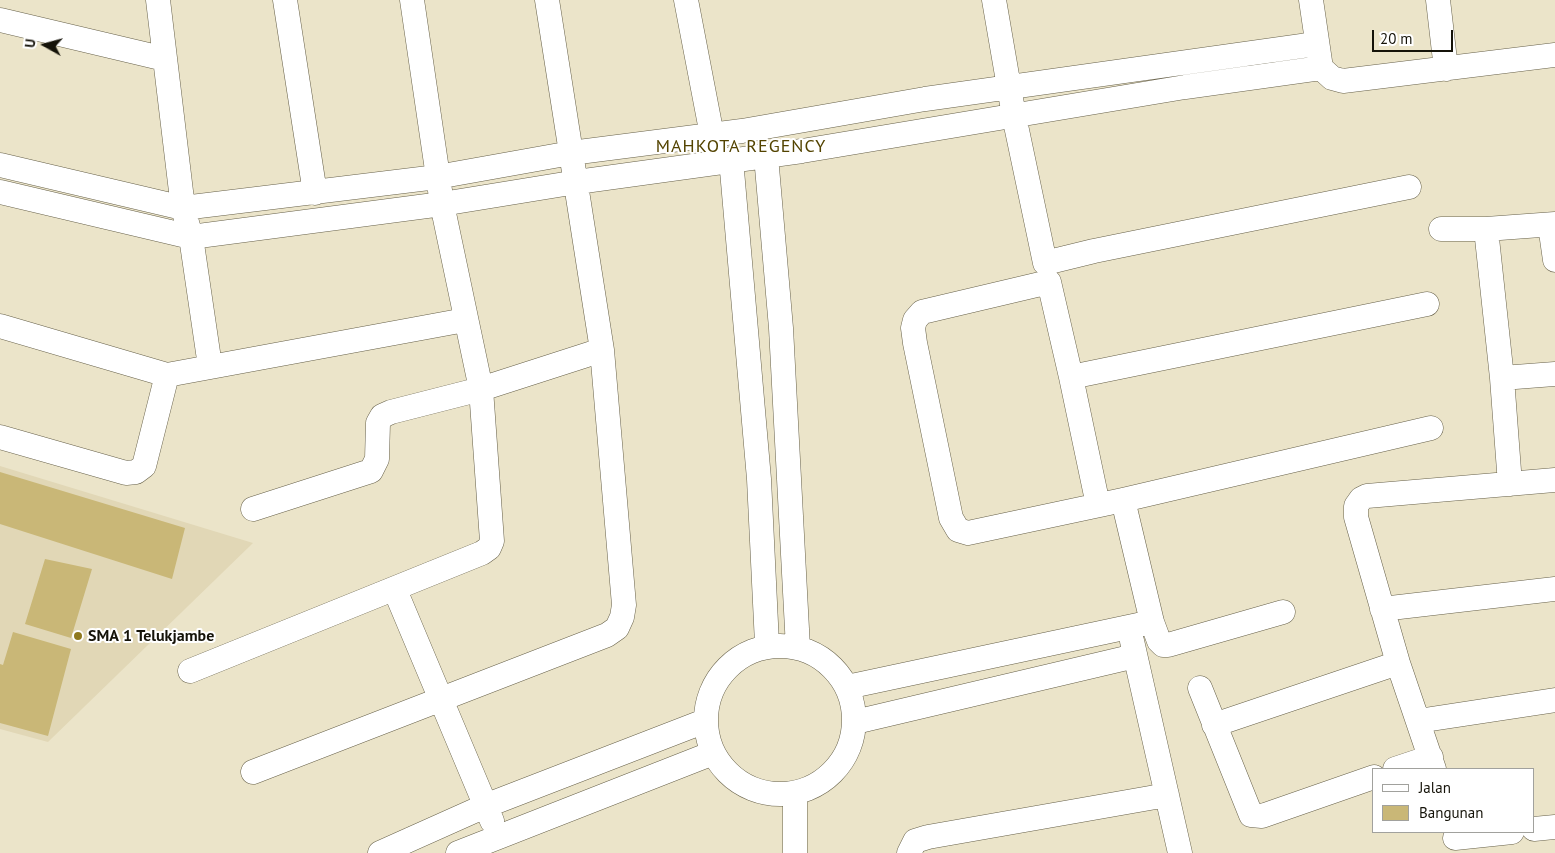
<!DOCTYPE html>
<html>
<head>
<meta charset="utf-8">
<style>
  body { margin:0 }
  #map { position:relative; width:1555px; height:853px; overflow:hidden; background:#ebe4c9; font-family:"PT Sans",sans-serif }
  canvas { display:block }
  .legend { position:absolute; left:1372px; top:768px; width:162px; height:65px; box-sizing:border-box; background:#fff; border:1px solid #a1a19d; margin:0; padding:6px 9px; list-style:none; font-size:15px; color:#151309 }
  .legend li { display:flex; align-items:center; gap:10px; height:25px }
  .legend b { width:25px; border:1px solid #a1a19d }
  .north { position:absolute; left:20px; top:20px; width:50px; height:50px; -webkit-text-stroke:4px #fff; paint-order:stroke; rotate:277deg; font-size:14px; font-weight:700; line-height:20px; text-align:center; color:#151309 }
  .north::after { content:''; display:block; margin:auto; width:18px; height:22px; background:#151309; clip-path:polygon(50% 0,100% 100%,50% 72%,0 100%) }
  .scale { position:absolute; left:1372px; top:30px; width:81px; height:22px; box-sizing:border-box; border:2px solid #151309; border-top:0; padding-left:6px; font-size:15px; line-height:18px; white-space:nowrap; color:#151309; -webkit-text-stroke:4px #fff; paint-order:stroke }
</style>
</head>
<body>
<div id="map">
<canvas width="1555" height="853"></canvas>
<ul class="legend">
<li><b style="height:6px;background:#fff"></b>Jalan</li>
<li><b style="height:14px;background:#c9b777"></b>Bangunan</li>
</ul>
<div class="north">U</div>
<div class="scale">20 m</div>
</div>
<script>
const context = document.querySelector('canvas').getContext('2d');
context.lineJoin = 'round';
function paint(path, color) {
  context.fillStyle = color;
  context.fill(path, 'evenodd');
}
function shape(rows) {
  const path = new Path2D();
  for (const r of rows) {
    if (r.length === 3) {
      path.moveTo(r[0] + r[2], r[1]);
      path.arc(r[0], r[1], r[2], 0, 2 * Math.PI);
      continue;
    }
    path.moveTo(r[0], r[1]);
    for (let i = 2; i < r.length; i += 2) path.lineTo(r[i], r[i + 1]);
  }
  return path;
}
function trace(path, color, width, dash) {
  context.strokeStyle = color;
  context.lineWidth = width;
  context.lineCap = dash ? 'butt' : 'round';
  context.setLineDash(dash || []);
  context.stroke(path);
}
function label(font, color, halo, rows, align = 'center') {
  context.font = font + ' "PT Sans",sans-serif';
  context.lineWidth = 4;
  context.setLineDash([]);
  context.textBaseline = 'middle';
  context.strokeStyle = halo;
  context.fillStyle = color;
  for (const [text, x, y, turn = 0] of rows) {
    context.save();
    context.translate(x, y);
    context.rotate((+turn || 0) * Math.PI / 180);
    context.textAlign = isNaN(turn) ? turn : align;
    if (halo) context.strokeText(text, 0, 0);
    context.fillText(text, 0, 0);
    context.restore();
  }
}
const built = shape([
  [0,466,253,543,48,742,0,729]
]);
const building = shape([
  [0,472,185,528,172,579,0,524],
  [45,559,92,569,71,638,25,624],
  [13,632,71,649,48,736,0,723,0,664,3,665]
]);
const street = shape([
  [158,0,183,208,191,237,210,366],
  [285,0,315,193],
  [686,0,715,151],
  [994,0,1014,116,1045,263,1094,251,1409,187],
  [1311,0,1321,68,1332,78,1343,81,1555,55],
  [1438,0,1446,69],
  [0,20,165,59],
  [766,156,781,328,798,648],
  [731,159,759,479,767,644],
  [0,165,183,208,437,177,571,153,742,131,925,99,1316,44],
  [0,192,191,237,442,204,577,182,802,151,1185,87,1321,68],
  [1550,225,1555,260],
  [1441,229,1486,229,1555,224],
  [1486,229,1502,378,1510,484],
  [0,326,167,375,465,320],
  [1071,377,1427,304],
  [1502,378,1555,374],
  [0,437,126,473,136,472,144,466,167,375],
  [1098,505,1071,377,1049,282,922,312,915,320,913,328,915,343,951,518,958,530,968,533,1123,500,1431,428],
  [253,509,371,471,377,459,378,423,382,416,391,412,481,389,602,350],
  [395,590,492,821],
  [1382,609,1555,589],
  [1152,622,1159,641,1163,645,1168,645,1283,612],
  [1132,641,1180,853],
  [780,720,74],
  [190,671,482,553,489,548,492,541,481,389,442,204,412,0],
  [847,687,1152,622,1123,500],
  [1200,688,1251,815,1262,816,1374,777],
  [1418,721,1555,700],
  [855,722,1135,656],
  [1214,725,1398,663],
  [1395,769,1431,757],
  [1434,769,1398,663,1356,517,1356,506,1361,499,1367,496,1555,480],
  [253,772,607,635,617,628,622,617,624,605,602,350,547,0],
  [795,793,795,853],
  [1534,829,1555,827],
  [1455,838,1512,832],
  [380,853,485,806,705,721],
  [458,853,713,753],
  [909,853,915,841,928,837,1167,795]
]);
const markers = [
  [78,636,5,"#8f791e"]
];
const poiNames = [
  ["SMA 1 Telukjambe",88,636]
];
const neighbourhoodNames = [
  ["MAHKOTA REGENCY",741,147]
];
paint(built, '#e1d7b6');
paint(building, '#c9b777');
trace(street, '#67614a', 25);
trace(street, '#fff', 24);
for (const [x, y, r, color] of markers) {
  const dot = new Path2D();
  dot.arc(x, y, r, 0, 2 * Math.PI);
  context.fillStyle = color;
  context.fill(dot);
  trace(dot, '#fff', 2);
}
label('bold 16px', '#151309', '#fff', poiNames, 'left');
context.letterSpacing = '1px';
label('18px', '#534300', '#fff', neighbourhoodNames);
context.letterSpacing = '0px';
</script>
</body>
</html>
